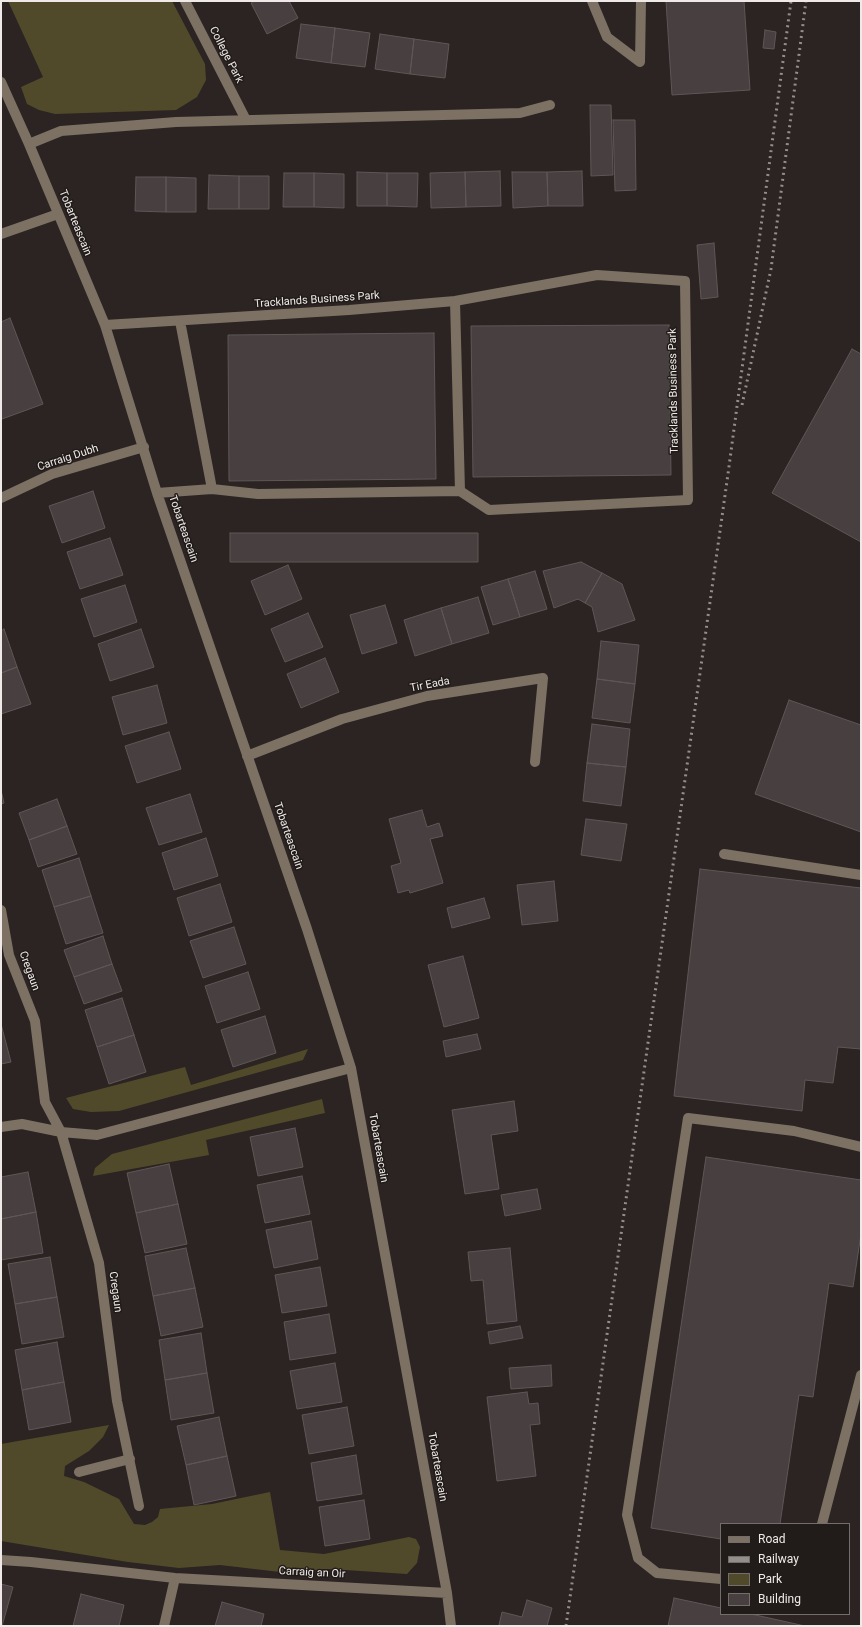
<!DOCTYPE html>
<html>
<head>
<meta charset="utf-8">
<style>
  body { margin:0 }
  #map { position:relative; width:862px; height:1627px; overflow:hidden; background:#2b2422; font-family:Roboto,sans-serif }
  canvas { display:block }
  .frame { position:absolute; inset:0; border:2px solid #efeae8; pointer-events:none }
  .legend { position:absolute; left:720px; top:1523px; width:130px; height:92px; box-sizing:border-box; background:#211b19; border:1px solid #736e6c; margin:0; padding:5px 7px; list-style:none; font-size:12px; color:#efeae8 }
  .legend li { display:flex; align-items:center; gap:8px; height:20px }
  .legend b { width:20px; border:1px solid #736e6c }
</style>
</head>
<body>
<div id="map">
<canvas width="862" height="1627"></canvas>
<div class="frame"></div>
<ul class="legend">
<li><b style="height:5px;background:#7d7163"></b>Road</li>
<li><b style="height:5px;background:#938d8b"></b>Railway</li>
<li><b style="height:11px;background:#514a2a"></b>Park</li>
<li><b style="height:11px;background:#473f40"></b>Building</li>
</ul>
</div>
<script>
const context = document.querySelector('canvas').getContext('2d');
context.lineJoin = 'round';
function paint(path, color) {
  context.fillStyle = color;
  context.fill(path, 'evenodd');
}
function shape(rows) {
  const path = new Path2D();
  for (const r of rows) {
    path.moveTo(r[0], r[1]);
    for (let i = 2; i < r.length; i += 2) path.lineTo(r[i], r[i + 1]);
  }
  return path;
}
function trace(path, color, width, dash) {
  context.strokeStyle = color;
  context.lineWidth = width;
  context.lineCap = dash ? 'butt' : 'round';
  context.setLineDash(dash || []);
  context.stroke(path);
}
function label(font, color, halo, rows, align = 'center') {
  context.font = font + ' Roboto,sans-serif';
  context.lineWidth = 3;
  context.setLineDash([]);
  context.textBaseline = 'middle';
  context.strokeStyle = halo;
  context.fillStyle = color;
  for (const [text, x, y, turn = 0] of rows) {
    context.save();
    context.translate(x, y);
    context.rotate((+turn || 0) * Math.PI / 180);
    context.textAlign = isNaN(turn) ? turn : align;
    if (halo) context.strokeText(text, 0, 0);
    context.fillText(text, 0, 0);
    context.restore();
  }
}
const green = shape([
  [8,1,172,1,205,64,206,80,197,97,176,110,55,114,39,110,27,104,21,87,43,77],
  [308,1049,303,1060,119,1111,91,1112,73,1109,66,1098,185,1067,191,1085],
  [322,1099,325,1113,206,1140,209,1155,93,1176,95,1168,112,1154],
  [109,1425,103,1437,89,1451,65,1466,64,1476,84,1482,119,1499,134,1524,145,1525,152,1522,158,1517,160,1509,212,1504,270,1492,280,1550,324,1554,409,1537,416,1539,420,1547,417,1563,407,1574,330,1569,280,1572,220,1565,179,1568,128,1562,1,1541,1,1444]
]);
const building = shape([
  [255,1,289,1,298,18,267,34,251,3,255,1],
  [666,1,744,1,750,90,672,95,666,1],
  [301,24,335,28,331,63,296,58,301,24],
  [335,28,370,33,365,67,331,63,335,28],
  [765,30,776,32,774,49,763,48,765,30],
  [380,34,414,39,410,74,375,69,380,34],
  [414,39,449,44,445,78,410,74,414,39],
  [590,105,611,105,613,175,591,176,590,105],
  [613,120,635,120,636,190,615,191,613,120],
  [500,171,501,206,466,207,465,172,500,171],
  [582,171,583,206,548,206,547,172,582,171],
  [357,172,387,173,387,206,357,206,357,172],
  [465,172,466,207,431,208,430,173,465,172],
  [512,172,547,172,548,206,513,208,512,172],
  [284,173,314,173,314,207,283,207,284,173],
  [314,173,344,174,344,208,314,207,314,173],
  [387,173,418,173,417,207,387,206,387,173],
  [209,175,239,176,239,209,208,209,209,175],
  [239,176,269,176,269,209,239,209,239,176],
  [136,177,166,177,166,212,135,211,136,177],
  [166,177,196,178,196,212,166,212,166,177],
  [714,243,718,297,701,299,697,245,714,243],
  [10,318,43,404,2,419,1,416,1,322,10,318],
  [669,325,671,475,473,477,471,326,669,325],
  [434,333,436,479,229,481,228,335,434,333],
  [852,349,861,354,861,542,772,493,852,349],
  [93,491,105,528,62,543,49,506,93,491],
  [230,533,478,533,478,562,230,562,230,533],
  [110,538,123,575,80,589,67,552,110,538],
  [581,562,602,573,585,603,578,599,554,608,543,571,581,562],
  [288,565,302,599,265,615,251,581,288,565],
  [535,571,547,609,520,617,508,579,535,571],
  [602,573,622,584,635,620,598,632,592,607,585,603,602,573],
  [508,579,520,617,493,625,481,587,508,579],
  [125,585,137,622,94,637,81,599,125,585],
  [478,597,489,633,452,644,441,608,478,597],
  [385,605,397,643,362,654,350,615,385,605],
  [441,608,452,644,415,656,404,620,441,608],
  [308,613,323,647,285,662,271,629,308,613],
  [4,629,17,667,1,673,1,631,4,629],
  [141,629,154,667,110,681,98,644,141,629],
  [601,641,639,645,635,684,597,679,601,641],
  [325,658,339,692,301,708,287,674,325,658],
  [17,667,31,704,1,714,1,673,17,667],
  [597,679,635,684,630,723,592,718,597,679],
  [157,685,167,723,123,735,112,697,157,685],
  [789,700,861,725,861,832,755,794,789,700],
  [592,724,630,729,626,767,587,763,592,724],
  [169,732,181,769,137,783,125,746,169,732],
  [587,763,626,767,621,806,583,801,587,763],
  [1,790,4,803,1,804,1,790],
  [190,794,202,832,159,845,146,808,190,794],
  [57,799,67,826,29,840,19,813,57,799],
  [422,810,427,827,439,823,443,836,430,839,443,883,410,893,409,890,398,893,391,866,401,863,389,819,422,810],
  [586,819,627,824,621,861,581,855,586,819],
  [67,826,77,854,38,867,29,840,67,826],
  [206,838,218,876,174,890,162,853,206,838],
  [79,858,91,896,54,907,42,870,79,858],
  [700,869,861,888,861,1049,838,1047,833,1083,805,1080,802,1111,674,1096,700,869],
  [554,881,558,921,522,925,517,885,554,881],
  [220,884,232,922,189,936,177,898,220,884],
  [91,896,103,933,66,944,54,907,91,896],
  [484,898,490,918,452,928,447,908,484,898],
  [234,927,246,964,203,978,190,941,234,927],
  [103,936,112,964,74,977,64,950,103,936],
  [463,956,479,1018,444,1027,428,965,463,956],
  [112,964,122,991,84,1004,74,977,112,964],
  [248,972,260,1009,217,1023,205,986,248,972],
  [122,998,134,1035,97,1047,85,1010,122,998],
  [265,1016,276,1053,233,1067,221,1030,265,1016],
  [1,1024,11,1062,1,1064,1,1024],
  [477,1034,481,1049,446,1057,443,1041,477,1034],
  [134,1035,146,1072,109,1084,97,1047,134,1035],
  [514,1101,518,1131,491,1135,499,1189,465,1194,452,1110,514,1101],
  [295,1128,303,1167,258,1176,250,1137,295,1128],
  [706,1157,861,1180,861,1234,853,1287,829,1283,813,1397,799,1395,780,1524,721,1524,721,1539,651,1528,706,1157],
  [169,1164,178,1204,136,1213,127,1173,169,1164],
  [28,1172,36,1212,1,1219,1,1177,28,1172],
  [302,1176,310,1214,265,1223,257,1185,302,1176],
  [537,1189,541,1209,505,1216,501,1195,537,1189],
  [178,1204,187,1244,145,1253,136,1213,178,1204],
  [36,1212,43,1253,1,1260,1,1219,36,1212],
  [311,1221,318,1259,274,1268,266,1230,311,1221],
  [186,1248,195,1288,153,1296,145,1256,186,1248],
  [510,1248,517,1321,487,1324,483,1280,471,1281,468,1252,510,1248],
  [50,1257,57,1297,15,1304,8,1264,50,1257],
  [320,1267,327,1306,282,1313,275,1275,320,1267],
  [195,1288,203,1327,161,1336,153,1296,195,1288],
  [57,1297,64,1337,22,1344,15,1304,57,1297],
  [329,1314,336,1353,290,1360,284,1322,329,1314],
  [520,1326,523,1338,490,1344,488,1332,520,1326],
  [201,1333,207,1373,165,1380,159,1340,201,1333],
  [57,1342,64,1382,22,1390,15,1350,57,1342],
  [335,1363,342,1402,297,1409,290,1371,335,1363],
  [551,1365,552,1386,511,1389,509,1368,551,1365],
  [207,1373,214,1413,171,1420,165,1380,207,1373],
  [64,1382,71,1422,29,1430,22,1390,64,1382],
  [527,1392,529,1404,538,1403,540,1424,530,1425,536,1476,497,1481,487,1397,527,1392],
  [347,1407,354,1446,309,1454,302,1415,347,1407],
  [219,1417,227,1456,186,1465,177,1426,219,1417],
  [356,1455,362,1494,317,1501,311,1463,356,1455],
  [227,1456,236,1496,194,1505,186,1465,227,1456],
  [364,1500,370,1539,325,1546,319,1507,364,1500],
  [1,1584,13,1587,2,1626,1,1626,1,1584],
  [81,1594,124,1605,119,1626,73,1626,81,1594],
  [674,1598,721,1608,721,1614,751,1614,805,1626,668,1626,674,1598],
  [527,1600,552,1608,547,1626,504,1626,499,1625,502,1612,522,1617,527,1600],
  [222,1602,264,1614,261,1626,215,1626,222,1602]
]);
const minor = shape([
  [185,1,246,120],
  [592,1,607,37,640,62,641,1],
  [1,82,29,144,105,325,157,493,307,929,351,1068,447,1593,451,1626],
  [29,144,61,131,176,122,520,113,550,105],
  [1,234,58,214],
  [455,301,460,491],
  [180,321,212,489],
  [105,325,349,310,455,301,597,275,685,281,688,500,489,510,460,491,258,494,212,489,157,493],
  [1,498,52,474,144,447],
  [247,756,342,719,427,696,543,678,535,762],
  [724,854,861,875],
  [1,910,9,955,35,1021,45,1102,61,1132,97,1135,351,1068],
  [1,1127,22,1124,61,1132,99,1263,117,1401,139,1506],
  [79,1472,130,1459],
  [822,1524,861,1375],
  [1,1560,31,1562,175,1578,447,1593],
  [721,1579,657,1573,638,1558,627,1515,688,1118,794,1131,861,1147],
  [164,1626,175,1578]
]);
const rail = shape([
  [742,405,771,269,806,1],
  [566,1626,728,474,791,1]
]);
const streetNames = [
  ["College Park",226,55,63],
  ["Tobarteascain",75,223,68],
  ["Tracklands Business Park",317,300,-4],
  ["Tracklands Business Park",674,391,-91],
  ["Carraig Dubh",68,458,-18],
  ["Tobarteascain",183,529,71],
  ["Tir Eada",430,685,-11],
  ["Tobarteascain",288,836,71],
  ["Cregaun",29,971,70],
  ["Tobarteascain",378,1148,80],
  ["Cregaun",115,1292,82],
  ["Tobarteascain",437,1467,80],
  ["Carraig an Oir",312,1573,3]
];
paint(green, '#514a2a');
paint(building, '#473f40');
trace(building, '#5f5657', 1);
trace(minor, '#7d7163', 10);
trace(rail, '#938d8b', 3, [2, 4]);
label('11px', '#efeae8', '#211b19', streetNames);
</script>
</body>
</html>
